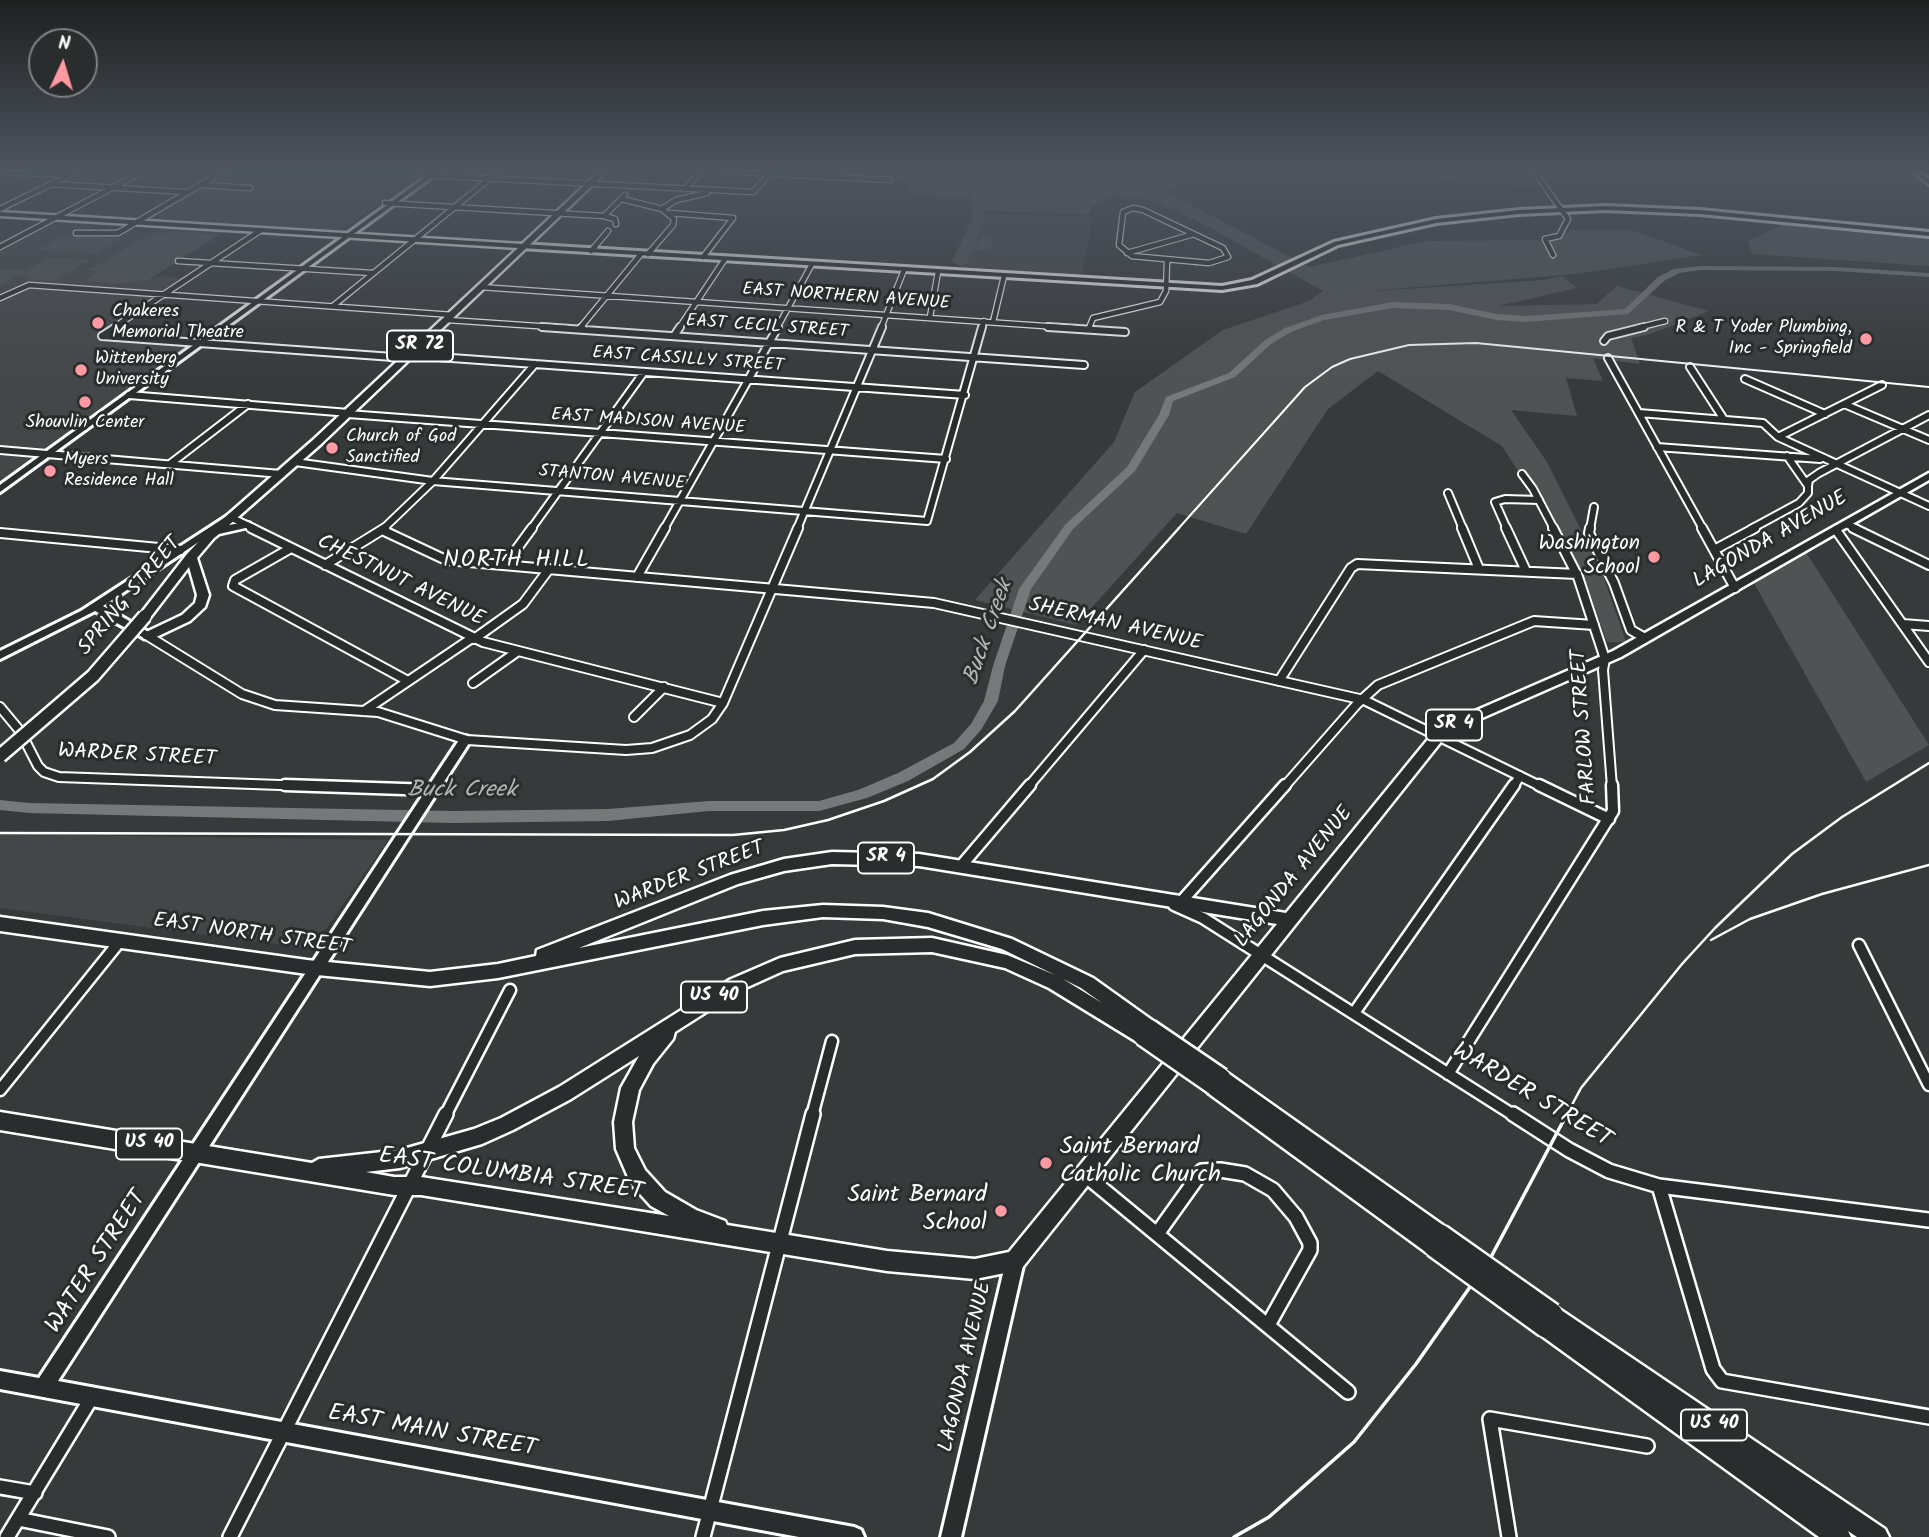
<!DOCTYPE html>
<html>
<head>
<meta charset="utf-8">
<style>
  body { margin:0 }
  #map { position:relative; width:1929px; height:1537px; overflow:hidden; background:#373a3b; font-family:Kalam,sans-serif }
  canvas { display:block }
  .north { position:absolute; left:28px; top:28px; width:70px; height:70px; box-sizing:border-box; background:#2a2d2e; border:2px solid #7f8182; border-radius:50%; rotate:4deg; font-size:19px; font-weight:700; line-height:28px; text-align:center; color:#fff }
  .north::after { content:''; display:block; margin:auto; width:24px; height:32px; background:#ff9aa2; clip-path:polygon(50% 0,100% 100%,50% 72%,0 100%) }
</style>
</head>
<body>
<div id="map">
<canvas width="1929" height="1537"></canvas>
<div class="north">N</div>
</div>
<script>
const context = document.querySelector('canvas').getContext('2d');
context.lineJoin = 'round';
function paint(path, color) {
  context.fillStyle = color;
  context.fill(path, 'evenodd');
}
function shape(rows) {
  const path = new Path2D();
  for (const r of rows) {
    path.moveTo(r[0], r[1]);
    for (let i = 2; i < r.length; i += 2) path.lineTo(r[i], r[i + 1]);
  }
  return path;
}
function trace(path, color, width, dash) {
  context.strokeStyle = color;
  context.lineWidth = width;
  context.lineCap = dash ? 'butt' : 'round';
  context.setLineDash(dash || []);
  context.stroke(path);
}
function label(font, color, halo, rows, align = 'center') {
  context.font = font + ' Kalam,sans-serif';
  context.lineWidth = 6;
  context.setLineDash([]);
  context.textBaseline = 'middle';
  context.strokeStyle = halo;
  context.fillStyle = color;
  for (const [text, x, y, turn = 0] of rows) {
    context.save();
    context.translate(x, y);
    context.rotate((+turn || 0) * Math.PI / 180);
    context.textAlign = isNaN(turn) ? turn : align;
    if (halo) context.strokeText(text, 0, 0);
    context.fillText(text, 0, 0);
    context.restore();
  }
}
const built = shape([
  [230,171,423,171,339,232,145,220],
  [983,214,1093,217,1081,277,962,270],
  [57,217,100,220,78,233,108,235,124,230,155,232,168,224,229,228,155,276,189,278,103,335,199,343,0,489,0,247],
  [0,834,388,840,312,949,0,908]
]);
const green = shape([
  [898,171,1205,171,1186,176,1185,183,1165,191,1309,267,1427,241,1549,240,1572,230,1631,230,1702,255,1576,274,1357,292,1544,280,1562,276,1577,288,1498,306,1596,304,1617,286,1709,311,1650,334,1631,338,1640,364,1593,358,1603,381,1566,378,1577,416,1511,410,1547,462,1601,570,1626,642,1607,642,1583,573,1502,446,1378,371,1328,409,1246,534,1177,513,1076,625,975,600,1114,442,1135,392,1223,330,1309,301,1323,291,1203,224,1146,198,1112,196,1092,207,1089,214,986,211,973,248,983,237,993,238,989,251,972,250,966,264,960,266,952,261,973,217,970,212,973,211,970,196,950,199,911,192,908,181,893,180],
  [1408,171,1529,171,1536,187,1457,182],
  [1789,222,1929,236,1929,266,1752,254,1748,241],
  [182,232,219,235,148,280,112,284,84,280,98,272,88,270,150,235],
  [64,235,121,239,96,254,38,250],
  [67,258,90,260,53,281,25,279,30,276,18,275,0,285,0,272,5,270,25,271,47,259],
  [1804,549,1929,745,1866,782,1751,578]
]);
const river = shape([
  [1700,266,1836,267,1929,273,1929,277,1836,271,1700,270,1679,273,1664,281,1628,314,1525,322,1497,320,1449,310,1393,308,1324,320,1291,332,1271,344,1235,377,1173,401,1169,415,1135,471,1073,529,1031,589,1005,666,998,701,981,730,964,749,908,781,867,798,819,811,709,811,608,821,453,823,29,813,0,810,0,800,29,803,453,811,608,809,709,801,819,801,858,790,898,773,954,743,971,724,984,701,993,666,1019,589,1065,525,1127,467,1159,415,1166,397,1229,373,1265,340,1285,328,1322,315,1393,302,1449,304,1497,314,1525,316,1613,310,1625,309,1658,277,1674,269,1700,266]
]);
const streetFar4 = shape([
  [721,171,890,180],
  [1534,171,1568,219,1559,236,1545,239,1553,255],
  [0,172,68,175],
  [423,175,753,192,772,171],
  [51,184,186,192],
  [201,185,250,188],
  [685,189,701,171],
  [622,199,662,209,674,219,673,225,648,254],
  [385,203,604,216,615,219,616,224],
  [1133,208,1143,210,1223,248,1228,257,1209,263,1132,256,1119,245,1123,212,1133,208],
  [0,209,78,171],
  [662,209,676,200,707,193],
  [670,213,733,218,703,257],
  [604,216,625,195],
  [76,233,118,233,224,171],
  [0,247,144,171],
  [591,251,608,231],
  [1127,253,1194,234],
  [178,261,372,273],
  [480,287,1073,328],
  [0,298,29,285,453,315],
  [333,306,499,171],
  [930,317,938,272],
  [448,320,567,328],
  [993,322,1004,276],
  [113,328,261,230],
  [580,328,641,254],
  [679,328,725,259],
  [777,328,812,264],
  [881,328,904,270],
  [982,328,984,321],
  [1089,328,1093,318,1160,302,1166,291,1167,261],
  [1637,328,1665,321]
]);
const streetFar3 = shape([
  [542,327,1084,365],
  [1048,327,1125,332],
  [580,329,582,327],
  [102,336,407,358],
  [102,336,116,327],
  [674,336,680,327],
  [1604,341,1608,336,1644,327],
  [410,355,965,395],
  [1608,358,1703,529],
  [1690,367,1723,418],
  [1745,379,1825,414],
  [129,395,349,413],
  [1844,404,1929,440],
  [1639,413,1763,423,1778,437,1929,506],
  [348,414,946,459],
  [1778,437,1882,385],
  [1657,447,1820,459],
  [0,450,281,474],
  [295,462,433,481,927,521,982,327],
  [170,464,248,404],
  [1522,474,1533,489,1554,529],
  [1808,486,1809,480,1819,473,1929,415],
  [1448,493,1463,529],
  [230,517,255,529],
  [1846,524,1857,529],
  [383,529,433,481,535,364],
  [531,529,644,372],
  [664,529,778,327],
  [797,529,882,327],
  [1507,529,1495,502,1505,499,1539,500],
  [1590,529,1594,507],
  [1751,529,1799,503,1808,493,1808,486,1787,456]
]);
const streetFar2 = shape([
  [251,528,483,642,723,703],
  [1462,528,1479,569],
  [1506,528,1526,571],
  [1553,528,1578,577,1605,659,1603,670,1612,787],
  [1590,528,1589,533,1614,583,1631,630,1645,638],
  [1702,528,1735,588],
  [1853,528,1929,565],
  [382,530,446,560,934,603,1364,700,1542,787],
  [1836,530,1929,662],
  [0,533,180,550],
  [291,548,235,580,233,586,408,681],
  [1714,550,1755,528],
  [325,565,385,528],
  [505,565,532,528],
  [637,577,665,528],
  [1903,624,1929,626],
  [148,636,242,694,275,705,378,712,467,740,626,750,652,748,690,735,712,719,723,703,798,528],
  [474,639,523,604,549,569],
  [1279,681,1351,568,1357,564,1577,574],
  [473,683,518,651],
  [0,707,20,731,38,766,44,772,59,777,335,787],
  [364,711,472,638],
  [634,717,664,687],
  [1028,787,1144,650],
  [1284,787,1357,704,1378,685,1534,621,1594,625],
  [1513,787,1520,776]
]);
const streetFar1 = shape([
  [285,785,433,790],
  [1539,785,1609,819],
  [961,866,1030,785],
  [1181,902,1285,785],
  [1174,905,1203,918,1515,1116],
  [1859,945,1929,1085],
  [1354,1013,1514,785],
  [1448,1074,1613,811,1612,785],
  [0,1090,120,941],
  [445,1116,510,990],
  [812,1116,832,1041]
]);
const street = shape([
  [1513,1114,1569,1150,1609,1171,1659,1186,1929,1220],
  [1084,1174,1348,1392],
  [1659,1186,1713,1369,1722,1381,1929,1417],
  [1157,1234,1202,1171,1220,1170,1245,1174,1273,1190,1296,1217,1310,1243,1310,1250,1268,1325],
  [0,1487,35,1493],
  [18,1519,108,1537],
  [7,1537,92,1397],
  [230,1537,446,1114],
  [703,1537,813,1114],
  [1509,1537,1490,1419,1647,1446]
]);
const secondary = shape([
  [434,171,440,171,0,492,0,485,434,171],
  [1912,171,1918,171,1929,179,1929,184,1912,171],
  [1605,206,1700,210,1929,232,1929,236,1700,214,1605,210,1519,214,1436,223,1338,245,1257,284,1222,290,521,248,518,246,521,244,1222,286,1252,280,1334,242,1436,219,1519,210,1605,206],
  [227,516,232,519,230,521,103,606,152,634,153,636,152,638,144,638,95,611,0,659,0,651,81,611,227,516],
  [465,736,469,737,471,740,469,743,58,1381,854,1527,861,1530,864,1537,799,1537,0,1389,0,1371,39,1378,461,737,465,736],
  [1015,1252,1021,1255,1024,1261,961,1537,941,1537,1006,1261,1009,1255,1015,1252]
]);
const primary = shape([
  [600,171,607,171,321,444,229,525,246,522,250,523,250,527,219,534,214,538,197,558,209,595,205,607,190,621,152,639,144,639,142,636,144,633,182,615,195,603,197,595,189,567,149,619,145,620,139,616,187,554,206,534,313,440,518,248,0,216,0,212,522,244,600,171],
  [1929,473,1929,480,1621,657,1448,733,1022,1268,1015,1271,975,1279,887,1271,421,1195,394,1195,0,1130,0,1112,312,1163,319,1159,400,1150,474,1129,501,1118,559,1087,729,980,780,958,855,940,932,938,1007,955,1055,975,1002,949,928,927,883,919,823,917,763,925,498,978,430,986,307,974,0,931,0,917,307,960,430,972,498,964,536,956,537,950,730,875,784,859,832,852,919,854,1286,913,1438,727,1613,651,1929,473],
  [832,864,919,866,1277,924,1009,1252,975,1259,887,1251,727,1225,725,1221,696,1210,665,1192,645,1170,634,1148,632,1122,639,1090,653,1064,673,1039,675,1032,741,990,783,971,855,954,932,952,1005,968,1049,988,1142,1045,1148,1042,1150,1036,1156,1033,1159,1028,1156,1023,1093,978,1012,939,928,913,883,907,823,905,763,911,579,948,738,884,784,871,832,864],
  [1063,979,1081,988,1102,1003,1063,979],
  [639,1056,621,1088,614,1122,616,1149,631,1184,651,1206,669,1216,421,1177,394,1177,366,1172,400,1168,482,1144,513,1130,571,1099,639,1056],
  [1222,1069,1447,1228,1450,1235,1447,1242,1443,1244,1441,1253,1434,1256,1427,1253,1208,1093,1205,1087,1208,1081,1214,1079,1216,1071,1222,1069],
  [1552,1304,1885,1529,1889,1537,1857,1537,1848,1531,1851,1537,1819,1537,1539,1334,1536,1327,1539,1320,1543,1318,1542,1314,1545,1307,1552,1304]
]);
const railFar2 = shape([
  [1178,529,1305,387,1332,367,1350,359,1409,345,1476,343,1929,387]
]);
const railFar1 = shape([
  [0,833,733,835,784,830,828,820,884,801,933,779,970,752,1015,711,1179,528],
  [1711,940,1750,919,1822,894,1929,865],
  [1566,1116,1581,1088,1682,964,1715,928,1792,854,1842,817,1929,763]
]);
const rail = shape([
  [1234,1537,1269,1517,1354,1442,1416,1364,1491,1257,1567,1114]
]);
const primaryBridgeFar2 = shape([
  [0,756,93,676,145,616]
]);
const primaryBridgeFar1 = shape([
  [1150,1028,1222,1077],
  [1142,1037,1214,1087]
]);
const primaryBridge = shape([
  [1440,1235,1552,1314],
  [1434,1246,1546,1327]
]);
const markers = [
  [98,323,7,"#ff9aa2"],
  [1866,339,7,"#ff9aa2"],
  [81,370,7,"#ff9aa2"],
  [85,402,7,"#ff9aa2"],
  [332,448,7,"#ff9aa2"],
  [50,471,7,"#ff9aa2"],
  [1654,557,7,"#ff9aa2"],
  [1046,1163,7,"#ff9aa2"],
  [1001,1211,7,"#ff9aa2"]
];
const farStreetnames = [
  ["EAST NORTHERN AVENUE",846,298,4],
  ["EAST CECIL STREET",767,328,4],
  ["EAST CASSILLY STREET",688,361,4],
  ["EAST MADISON AVENUE",648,423,4],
  ["STANTON AVENUE",612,479,5]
];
const farPoinames = [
  ["Chakeres",112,313],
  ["Memorial Theatre",112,334],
  ["R & T Yoder Plumbing,",1852,329,"right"],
  ["Inc - Springfield",1852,350,"right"],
  ["Wittenberg",95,360],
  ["University",95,381],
  ["Shouvlin Center",85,424,"center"],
  ["Church of God",346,438],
  ["Sanctified",346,459],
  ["Myers",64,461],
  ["Residence Hall",64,482]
];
const shields = [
  [420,346,66],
  [1454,725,56],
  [886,858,56],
  [714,997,66],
  [149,1144,66],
  [1714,1425,66]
];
const shieldNames = [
  ["SR 72",420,346],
  ["SR 4",1454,725],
  ["SR 4",886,858],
  ["US 40",714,997],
  ["US 40",149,1144],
  ["US 40",1714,1425]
];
const streetNames = [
  ["LAGONDA AVENUE",1771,541,-30],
  ["CHESTNUT AVENUE",400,582,26],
  ["SPRING STREET",131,597,-50],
  ["SHERMAN AVENUE",1115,626,13],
  ["FARLOW STREET",1586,727,-94],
  ["WARDER STREET",137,757,3],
  ["WARDER STREET",690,877,-21],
  ["LAGONDA AVENUE",1295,878,-51],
  ["EAST NORTH STREET",252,936,8],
  ["LAGONDA AVENUE",967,1367,-77]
];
const poiNames = [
  ["Washington",1640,545],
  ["School",1640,569]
];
const neighbourhoodNames = [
  ["NORTH HILL",517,562]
];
const waterNames = [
  ["Buck Creek",990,633,-71],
  ["Buck Creek",462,792]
];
const nearStreetnames = [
  ["WARDER STREET",1531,1097,31],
  ["EAST COLUMBIA STREET",511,1176,8],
  ["WATER STREET",98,1263,-57],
  ["EAST MAIN STREET",432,1433,10]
];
const nearPoinames = [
  ["Saint Bernard",1060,1149],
  ["Catholic Church",1060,1177],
  ["Saint Bernard",987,1197,"right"],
  ["School",987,1225,"right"]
];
paint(built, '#444748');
paint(green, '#505354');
paint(river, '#767879');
trace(streetFar4, '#fff', 7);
trace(streetFar3, '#fff', 10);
trace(streetFar2, '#fff', 12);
trace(streetFar1, '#fff', 15);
trace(street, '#fff', 18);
trace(secondary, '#fff', 6);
trace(primary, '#fff', 5);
trace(streetFar4, '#2a2d2e', 4.5);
trace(streetFar3, '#2a2d2e', 6);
trace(streetFar2, '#2a2d2e', 8);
trace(streetFar1, '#2a2d2e', 10);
trace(street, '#2a2d2e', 13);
paint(secondary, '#2a2d2e');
paint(primary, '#2a2d2e');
trace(railFar2, '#fff', 2);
trace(railFar1, '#fff', 2.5);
trace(rail, '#fff', 3.5);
trace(primaryBridgeFar2, '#fff', 17, []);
trace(primaryBridgeFar1, '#fff', 21, []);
trace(primaryBridge, '#fff', 26, []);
trace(primaryBridgeFar2, '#2a2d2e', 12);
trace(primaryBridgeFar1, '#2a2d2e', 16);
trace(primaryBridge, '#2a2d2e', 21);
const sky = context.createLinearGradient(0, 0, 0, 386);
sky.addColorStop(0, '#1e2020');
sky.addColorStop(0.44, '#4d5560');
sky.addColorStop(1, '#4d556000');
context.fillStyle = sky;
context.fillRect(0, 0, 1929, 386);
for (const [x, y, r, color] of markers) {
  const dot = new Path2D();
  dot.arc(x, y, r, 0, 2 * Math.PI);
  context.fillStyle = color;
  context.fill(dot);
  trace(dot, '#2a2d2e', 2.5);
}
label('18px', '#fff', '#2a2d2e', farStreetnames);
label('18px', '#fff', '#2a2d2e', farPoinames, 'left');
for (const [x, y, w] of shields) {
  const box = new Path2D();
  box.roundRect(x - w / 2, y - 15.5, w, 31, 5);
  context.fillStyle = '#2a2d2e';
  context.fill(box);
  trace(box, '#fff', 2);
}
label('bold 19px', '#fff', null, shieldNames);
label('21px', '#fff', '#2a2d2e', streetNames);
label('21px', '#fff', '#2a2d2e', poiNames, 'right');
context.letterSpacing = '2px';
label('23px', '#fff', '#2a2d2e', neighbourhoodNames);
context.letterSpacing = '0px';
label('italic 23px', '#b4b5b5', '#2a2d2e', waterNames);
label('24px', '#fff', '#2a2d2e', nearStreetnames);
label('24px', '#fff', '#2a2d2e', nearPoinames, 'left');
</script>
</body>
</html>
